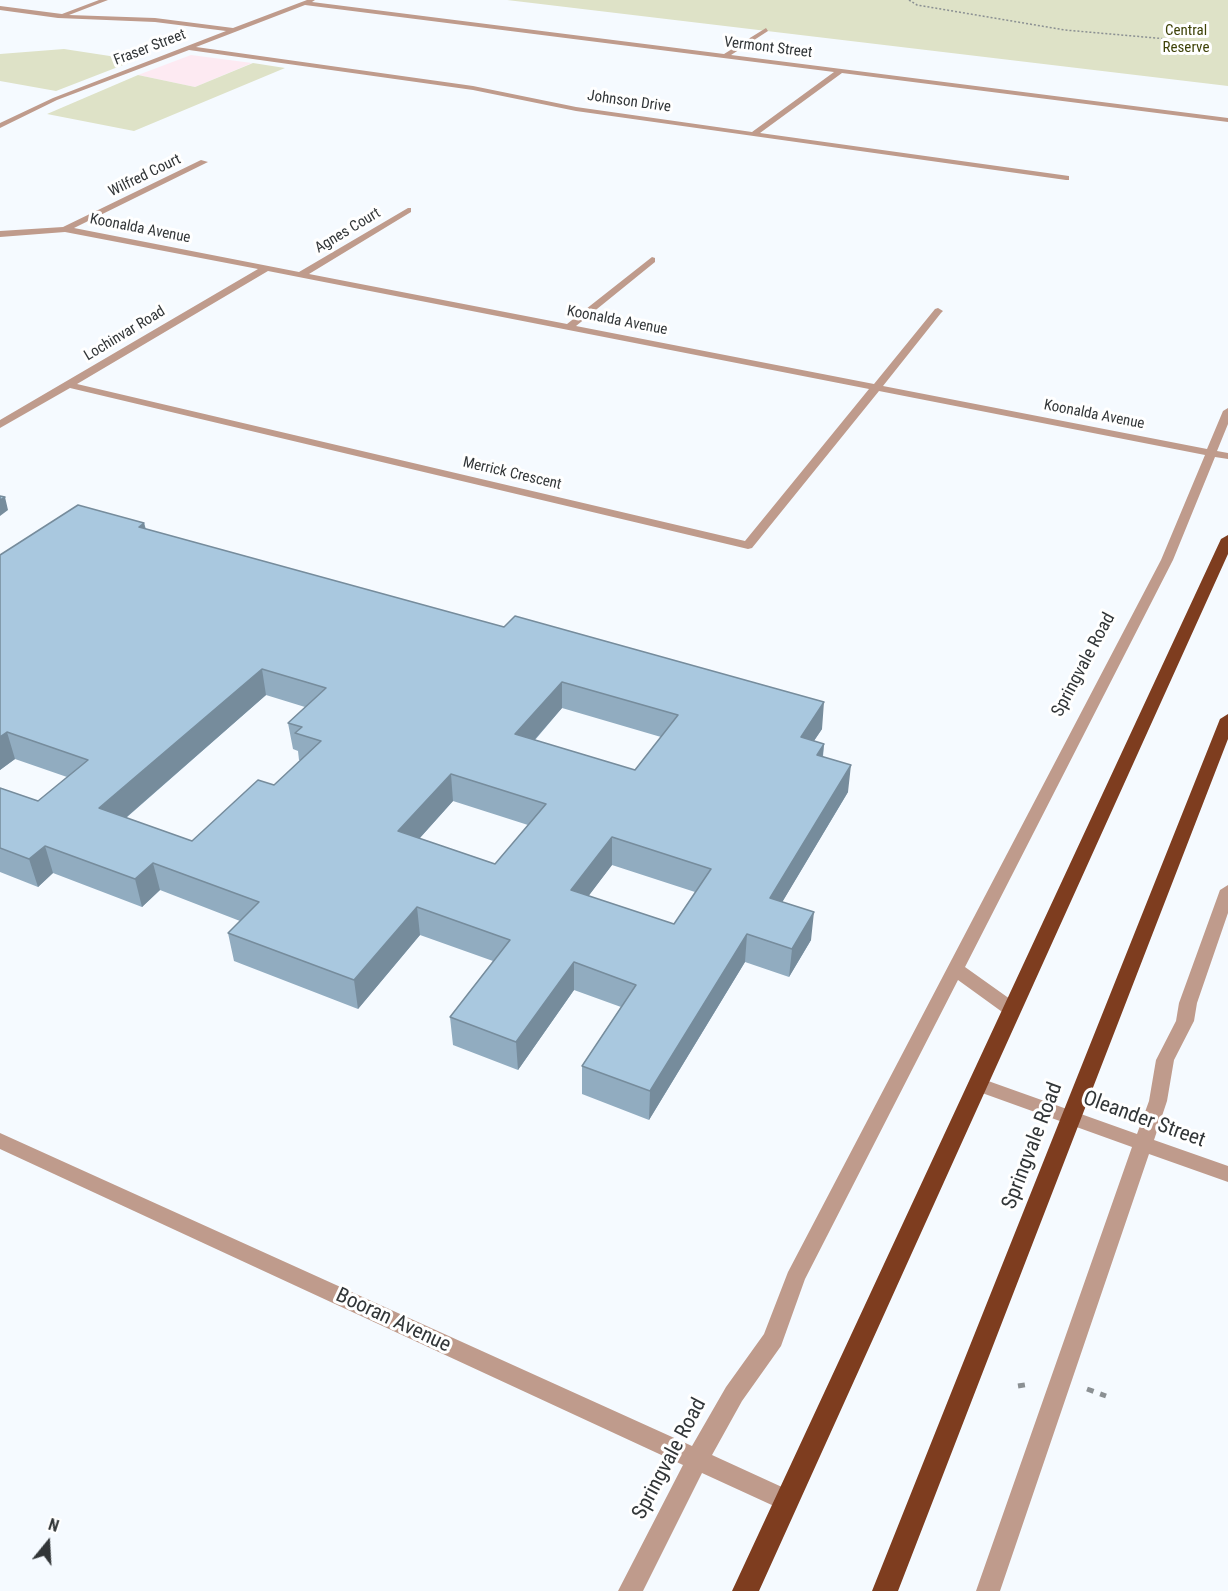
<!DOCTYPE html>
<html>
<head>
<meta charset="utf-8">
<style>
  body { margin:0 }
  #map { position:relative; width:1228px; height:1591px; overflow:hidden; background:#f5faff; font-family:"Roboto Condensed",sans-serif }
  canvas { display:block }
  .north { position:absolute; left:18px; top:1513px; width:60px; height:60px; -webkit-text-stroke:4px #fff; paint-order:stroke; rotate:18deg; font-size:16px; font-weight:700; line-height:24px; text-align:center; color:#323638 }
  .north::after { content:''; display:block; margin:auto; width:21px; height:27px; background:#323638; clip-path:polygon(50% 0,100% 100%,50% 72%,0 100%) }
</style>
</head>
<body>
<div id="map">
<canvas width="1228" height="1591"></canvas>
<div class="north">N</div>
</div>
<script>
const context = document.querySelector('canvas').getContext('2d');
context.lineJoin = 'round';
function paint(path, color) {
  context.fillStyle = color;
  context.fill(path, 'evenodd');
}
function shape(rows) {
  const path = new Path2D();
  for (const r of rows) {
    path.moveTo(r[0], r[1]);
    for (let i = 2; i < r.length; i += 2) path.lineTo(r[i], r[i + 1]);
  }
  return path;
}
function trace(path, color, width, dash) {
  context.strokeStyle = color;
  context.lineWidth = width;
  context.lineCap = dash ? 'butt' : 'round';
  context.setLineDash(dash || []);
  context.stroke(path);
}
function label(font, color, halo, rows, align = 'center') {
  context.font = font + ' "Roboto Condensed",sans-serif';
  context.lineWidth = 6;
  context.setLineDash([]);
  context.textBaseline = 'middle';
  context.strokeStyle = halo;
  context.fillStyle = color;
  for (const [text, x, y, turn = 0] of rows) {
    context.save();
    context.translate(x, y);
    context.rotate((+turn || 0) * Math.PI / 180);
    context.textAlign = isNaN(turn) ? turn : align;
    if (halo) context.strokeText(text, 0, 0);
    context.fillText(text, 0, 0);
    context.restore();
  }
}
const commercial = shape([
  [191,55,252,63,195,87,138,75]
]);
const green = shape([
  [507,0,1228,0,1228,86],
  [64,49,136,60,56,91,0,81,0,54],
  [253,63,285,68,134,131,47,114,138,75,195,87]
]);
const pathFar1 = shape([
  [909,0,917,5,1065,30,1167,39]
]);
const path = shape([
  [1018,1386,1030,1384],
  [1087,1389,1106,1396]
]);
const minor = shape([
  [99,0,108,0,69,15,155,18,233,28,307,0,315,0,312,2,724,54,766,28,768,31,731,55,1228,118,1228,122,842,73,760,133,1069,176,1069,180,1066,180,576,111,473,90,189,50,57,100,0,128,0,123,53,98,226,31,155,22,58,18,0,10,0,6,62,14,99,0],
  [305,5,834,72,752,132,576,107,473,86,196,47,305,5],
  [201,160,208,162,74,228,299,272,408,208,411,208,411,212,309,274,567,324,652,257,655,258,655,262,576,326,874,384,935,309,938,308,943,311,941,313,883,386,1207,449,1223,411,1228,408,1228,424,1217,451,1228,453,1228,459,1215,457,1173,560,965,967,1017,1004,1020,1009,1017,1014,1011,1015,1005,1014,958,980,805,1279,781,1346,742,1401,712,1455,795,1493,799,1501,795,1509,787,1512,702,1473,643,1591,618,1591,683,1465,0,1149,0,1133,692,1446,726,1387,764,1334,788,1272,1161,560,1205,455,879,391,752,548,748,549,70,388,0,428,0,420,258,269,65,232,0,237,0,231,63,227,201,160],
  [268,271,869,389,745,541,77,384,268,271],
  [1228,885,1228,913,1197,1003,1194,1021,1174,1060,1167,1101,1154,1140,1228,1166,1228,1182,1149,1154,1000,1591,976,1591,1132,1147,971,1089,968,1084,971,1079,977,1077,1137,1134,1149,1101,1156,1060,1176,1021,1179,1003,1220,890,1228,885]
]);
const trunk = shape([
  [1228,535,1228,554,759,1591,732,1591,1221,539,1228,535],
  [1228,714,1228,739,898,1591,872,1591,1220,719,1228,714]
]);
const wall = shape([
  [144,523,146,529,822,729,814,741,824,744,823,757,848,792,782,902,811,940,789,977,745,962,649,1120,582,1094,582,1066,621,1007,574,990,518,1070,453,1045,450,1017,493,961,420,935,358,1009,234,961,228,933,240,921,160,890,142,907,53,873,38,887,0,872,0,788,38,801,67,777,15,759,0,770,0,555],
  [266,695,305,707,288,723,293,749,298,751,299,760,301,760,274,785,192,841,126,818],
  [562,708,661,737,635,770,535,740],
  [453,801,528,825,495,864,419,839],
  [612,865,695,892,674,924,588,896]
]);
const shadedWall = shape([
  [5,497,8,510,0,516,0,500],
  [144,523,150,548,139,527],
  [262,669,266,695,106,835,99,808],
  [562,682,562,708,516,761,515,734],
  [824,702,822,729,798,764,801,737],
  [7,732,15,759,0,770,0,737],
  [824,744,821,771,817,755],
  [851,765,848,792,768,926,770,898],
  [451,774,453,801,401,859,398,831],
  [612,837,612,865,572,918,571,890],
  [45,846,53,873,38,887,29,859],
  [153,863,160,890,142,907,135,879],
  [417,907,420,935,358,1009,354,980],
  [814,912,811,940,789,977,792,949],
  [747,934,745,962,649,1120,650,1091],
  [574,962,574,990,518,1070,516,1042]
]);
const building = shape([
  [0,496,5,497,0,500,0,496],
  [78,505,144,523,139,527,504,627,515,616,824,702,801,737,824,744,817,755,851,765,770,898,814,912,792,949,747,934,650,1091,582,1066,636,985,574,962,516,1042,450,1017,510,940,417,907,354,980,228,933,259,902,153,863,135,879,45,846,29,859,0,848,0,788,38,801,88,760,7,732,0,737,0,555,78,505],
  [262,669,326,688,288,723,302,727,295,733,321,741,274,785,258,780,192,841,99,808,262,669],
  [562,682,678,715,635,770,515,734,562,682],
  [451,774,546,804,495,864,398,831,451,774],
  [612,837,711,869,674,924,571,890,612,837]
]);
const farParknames = [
  ["Central",1186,31],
  ["Reserve",1186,48]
];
const farStreetnames = [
  ["Fraser Street",150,48,-21],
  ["Vermont Street",768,48,7],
  ["Johnson Drive",629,102,8],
  ["Wilfred Court",145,176,-26],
  ["Koonalda Avenue",140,229,11],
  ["Agnes Court",348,231,-31],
  ["Koonalda Avenue",617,321,11],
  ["Lochinvar Road",125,334,-31],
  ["Koonalda Avenue",1094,415,11],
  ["Merrick Crescent",512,474,13]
];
const streetNames = [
  ["Springvale Road",1084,665,-62]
];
const nearStreetnames = [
  ["Oleander Street",1144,1120,20],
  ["Springvale Road",1033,1146,-69],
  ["Booran Avenue",393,1321,25],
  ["Springvale Road",670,1459,-62]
];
paint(commercial, '#fdeaf2');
paint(green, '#dee2c7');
trace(pathFar1, '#8b9093', 1.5, [2, 2]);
trace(path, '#8b9093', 5, [7, 7]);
paint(minor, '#bf9b8c');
paint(trunk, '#7e3d1f');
paint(wall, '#91acc0');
paint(shadedWall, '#768c9c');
paint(building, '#a9c8df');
trace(building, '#768c9c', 1.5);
label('15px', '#3e4208', '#fff', farParknames);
label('15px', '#323638', '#fff', farStreetnames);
label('18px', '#323638', '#fff', streetNames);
label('21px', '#323638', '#fff', nearStreetnames);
</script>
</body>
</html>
